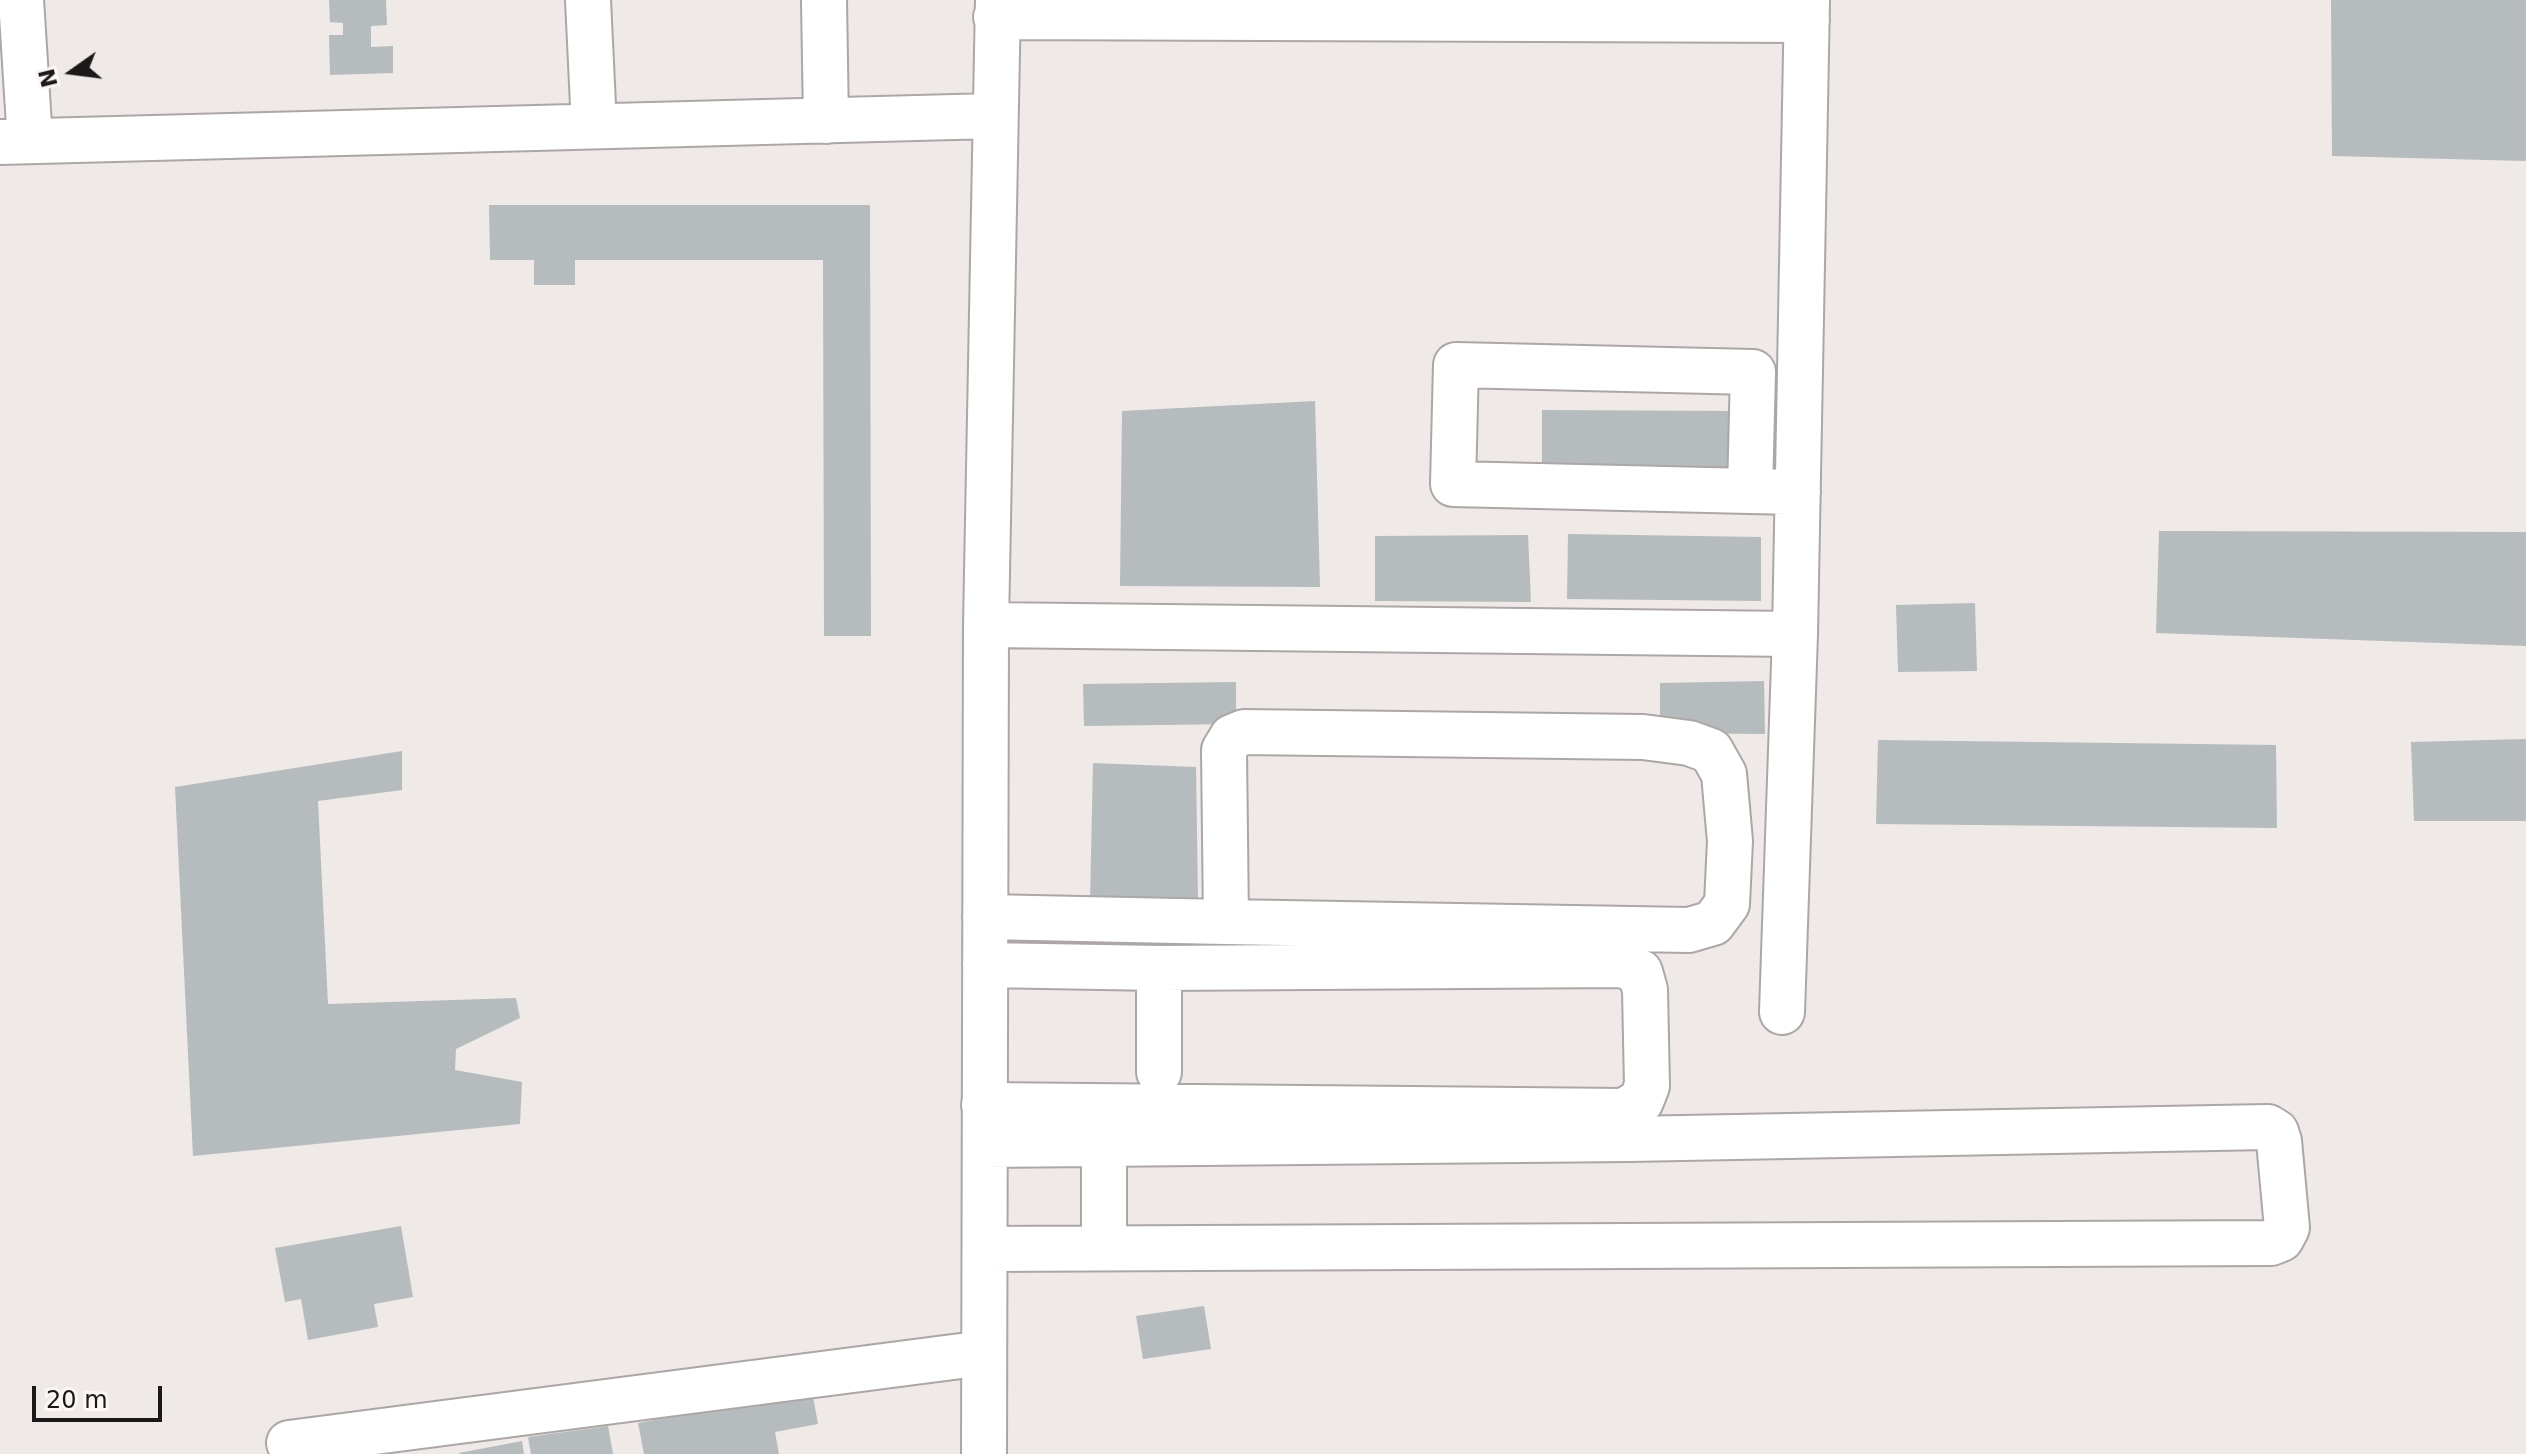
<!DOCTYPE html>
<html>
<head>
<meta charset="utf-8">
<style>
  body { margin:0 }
  #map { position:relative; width:2526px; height:1454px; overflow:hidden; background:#efe9e8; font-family:"DejaVu Sans",sans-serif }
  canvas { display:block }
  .north { position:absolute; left:32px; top:32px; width:80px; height:80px; -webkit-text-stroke:6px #fcf6f5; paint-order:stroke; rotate:256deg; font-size:22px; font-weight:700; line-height:32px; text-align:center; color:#1a1818 }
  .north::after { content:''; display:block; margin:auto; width:28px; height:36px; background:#1a1818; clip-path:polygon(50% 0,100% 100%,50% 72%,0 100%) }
  .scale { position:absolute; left:32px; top:1386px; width:130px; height:36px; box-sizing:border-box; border:4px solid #1a1818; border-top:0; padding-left:10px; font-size:24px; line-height:28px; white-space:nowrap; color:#1a1818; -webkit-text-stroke:6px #fcf6f5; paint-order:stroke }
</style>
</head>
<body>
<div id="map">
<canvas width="2526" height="1454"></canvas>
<div class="north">N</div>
<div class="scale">20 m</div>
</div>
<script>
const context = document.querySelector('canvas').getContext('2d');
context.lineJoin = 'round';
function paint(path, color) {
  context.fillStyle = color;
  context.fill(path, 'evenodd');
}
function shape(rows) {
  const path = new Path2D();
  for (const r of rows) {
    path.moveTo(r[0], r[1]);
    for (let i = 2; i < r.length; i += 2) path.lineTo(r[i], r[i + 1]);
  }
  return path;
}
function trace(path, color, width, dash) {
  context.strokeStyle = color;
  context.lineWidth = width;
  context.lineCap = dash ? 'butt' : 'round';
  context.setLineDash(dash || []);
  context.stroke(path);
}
const building = shape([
  [329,0,386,0,387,25,371,26,371,47,393,46,393,73,330,75,329,35,343,35,343,23,330,22],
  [2331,0,2526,0,2526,161,2332,156],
  [489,205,870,205,871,636,824,636,823,260,575,260,575,285,534,285,534,260,490,260],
  [1315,401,1320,587,1120,586,1122,411],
  [1542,410,1734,411,1738,477,1542,476],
  [2159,531,2526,532,2526,646,2156,633],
  [1568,534,1761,537,1761,601,1567,599],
  [1528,535,1531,602,1375,601,1375,536],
  [1975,603,1977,671,1898,672,1896,605],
  [1764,681,1765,734,1660,733,1660,683],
  [1236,682,1236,724,1084,726,1083,684],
  [2526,739,2526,821,2414,821,2411,742],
  [1878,740,2276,745,2277,828,1876,824],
  [402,751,402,790,318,801,328,1004,516,998,520,1018,456,1049,455,1070,522,1082,520,1124,193,1156,175,787],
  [1093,763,1196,767,1198,900,1090,902],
  [401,1226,413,1297,374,1304,378,1327,308,1340,301,1299,285,1302,275,1248],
  [1204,1306,1211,1349,1143,1359,1136,1316],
  [812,1391,818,1424,775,1432,779,1454,644,1454,638,1423],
  [608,1426,613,1454,531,1454,528,1437],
  [522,1441,524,1454,459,1454,459,1453]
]);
const minor = shape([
  [21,0,30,141],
  [588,0,594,126],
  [824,0,826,121],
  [996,17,1807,20],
  [0,142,993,116],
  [1750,491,1753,372,1456,365,1453,484,1750,491,1798,492],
  [986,625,1795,634],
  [985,917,1226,922,1689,930,1713,923,1727,904,1730,841,1724,774,1711,751,1689,743,1643,737,1244,732,1232,737,1224,750,1226,922],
  [1782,1012,1795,634,1807,0],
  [1159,1072,1159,968],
  [984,1105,1624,1111,1641,1101,1647,1086,1645,990,1640,972,1622,965,1159,968,985,965],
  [1104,1144,1104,1248],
  [985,1249,2271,1243,2281,1239,2287,1228,2279,1141,2276,1132,2268,1127,1629,1139,985,1145],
  [289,1443,984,1353],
  [984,1454,986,625,998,0]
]);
paint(building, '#b6bbbd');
trace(minor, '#aca7a6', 48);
trace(minor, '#fff', 44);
</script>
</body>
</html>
